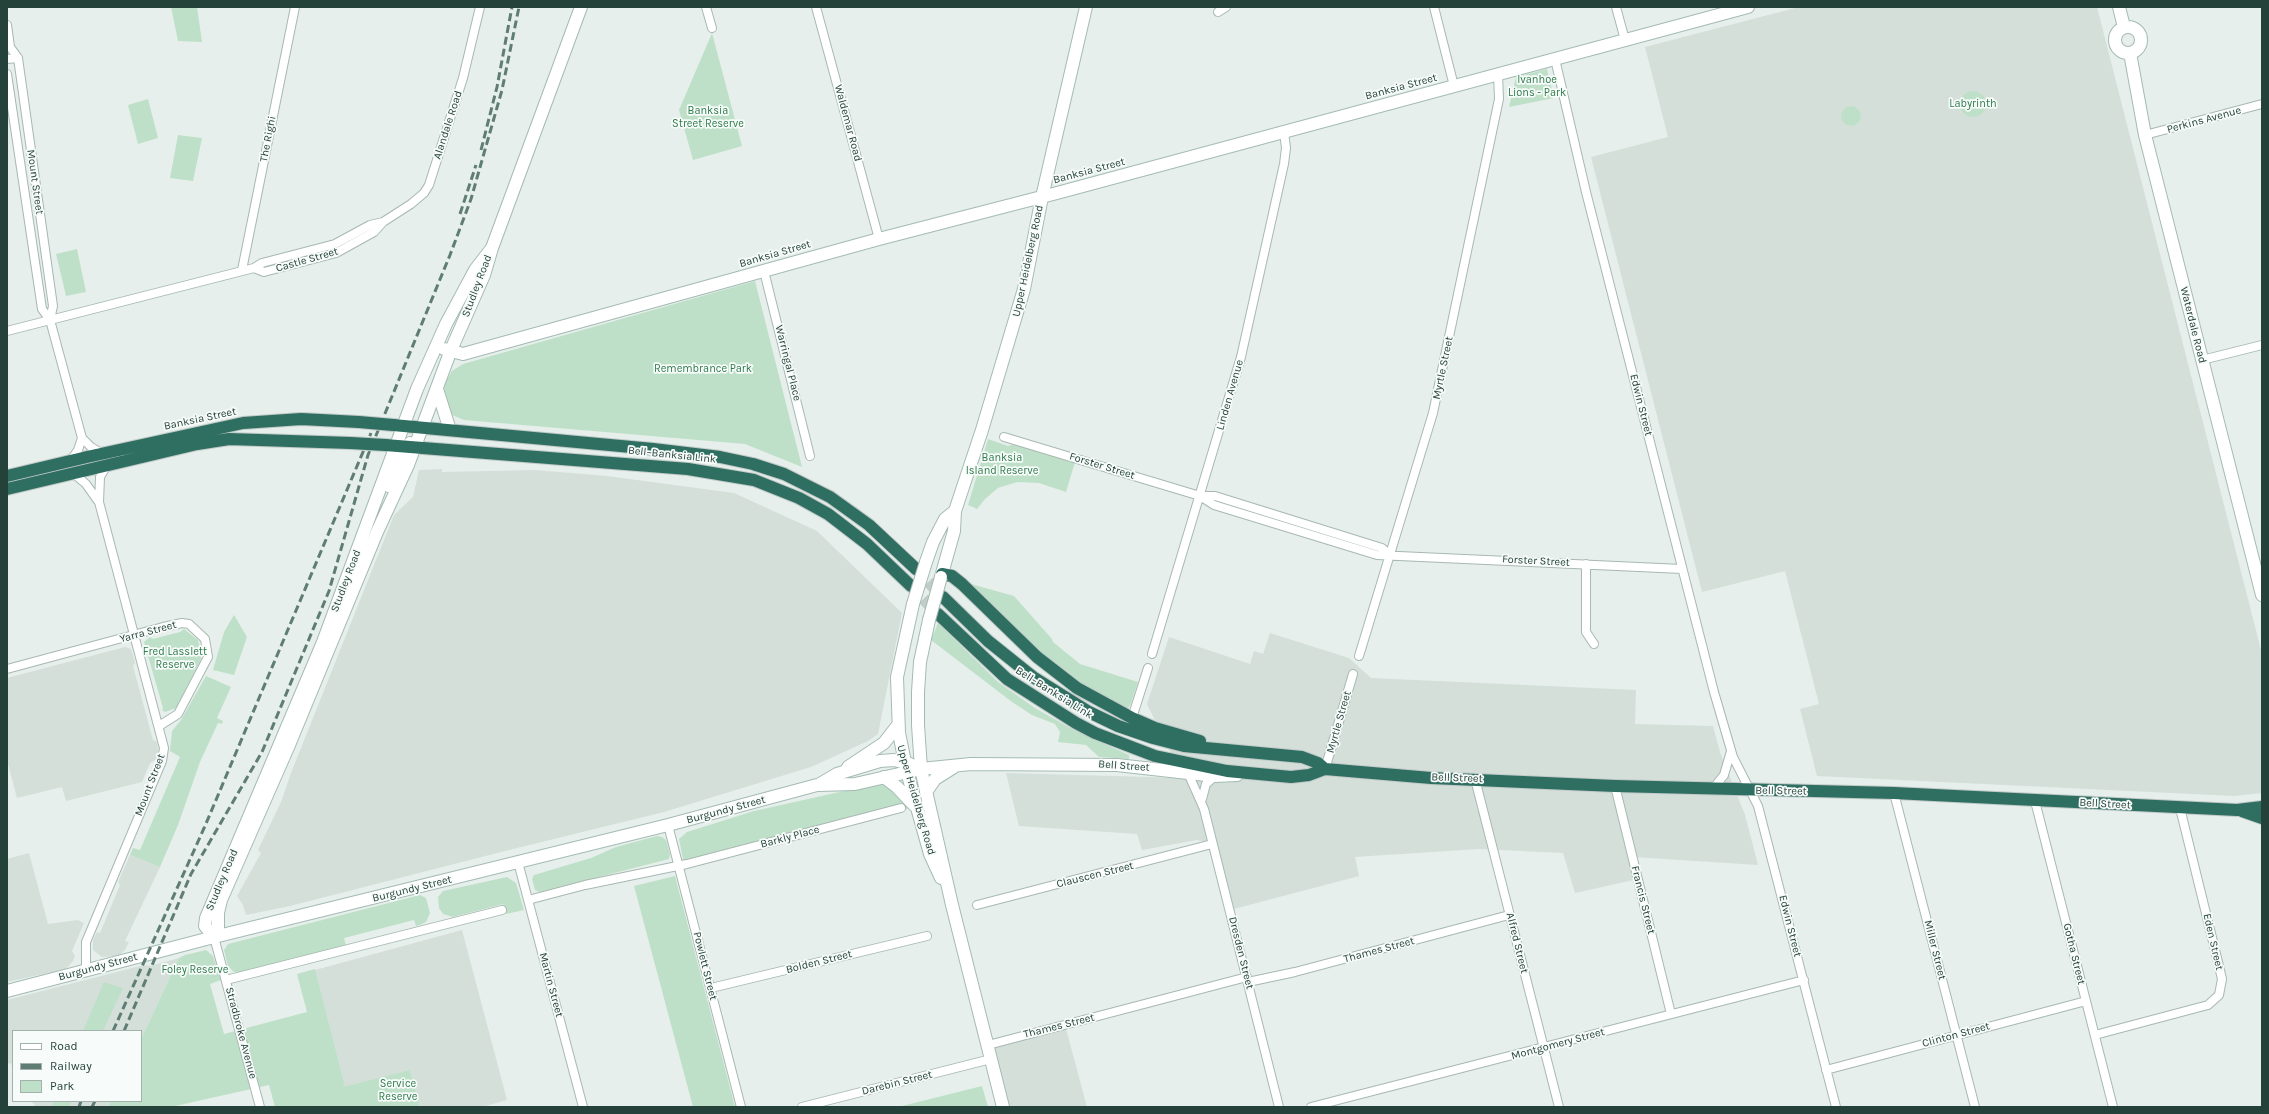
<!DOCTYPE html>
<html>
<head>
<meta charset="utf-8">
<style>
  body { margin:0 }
  #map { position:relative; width:2269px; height:1114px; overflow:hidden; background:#e6efeb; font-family:Karla,sans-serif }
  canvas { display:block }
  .frame { position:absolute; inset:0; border:8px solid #24423a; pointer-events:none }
  .legend { position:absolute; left:12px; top:1030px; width:130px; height:72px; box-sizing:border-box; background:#f7fbf9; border:1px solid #a3b1ad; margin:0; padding:5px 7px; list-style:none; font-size:12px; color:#24423a }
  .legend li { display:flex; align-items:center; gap:8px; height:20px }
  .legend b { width:20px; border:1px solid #a3b1ad }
</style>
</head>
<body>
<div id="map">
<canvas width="2269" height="1114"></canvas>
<div class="frame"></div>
<ul class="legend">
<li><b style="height:5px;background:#fff"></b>Road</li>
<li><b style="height:5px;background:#5f7d75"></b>Railway</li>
<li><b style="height:11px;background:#bfe0c8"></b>Park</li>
</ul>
</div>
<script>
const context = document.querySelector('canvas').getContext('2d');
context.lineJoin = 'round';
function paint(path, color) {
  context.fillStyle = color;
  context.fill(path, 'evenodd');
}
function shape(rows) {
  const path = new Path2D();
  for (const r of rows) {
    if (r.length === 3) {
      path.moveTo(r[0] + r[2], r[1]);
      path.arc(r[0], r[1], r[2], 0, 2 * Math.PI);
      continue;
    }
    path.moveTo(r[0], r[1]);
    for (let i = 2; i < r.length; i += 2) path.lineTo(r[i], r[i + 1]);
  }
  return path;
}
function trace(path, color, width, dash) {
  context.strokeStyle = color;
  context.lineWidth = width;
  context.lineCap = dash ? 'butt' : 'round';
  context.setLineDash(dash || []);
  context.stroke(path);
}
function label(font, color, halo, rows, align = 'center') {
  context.font = font + ' Karla,sans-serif';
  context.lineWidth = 3.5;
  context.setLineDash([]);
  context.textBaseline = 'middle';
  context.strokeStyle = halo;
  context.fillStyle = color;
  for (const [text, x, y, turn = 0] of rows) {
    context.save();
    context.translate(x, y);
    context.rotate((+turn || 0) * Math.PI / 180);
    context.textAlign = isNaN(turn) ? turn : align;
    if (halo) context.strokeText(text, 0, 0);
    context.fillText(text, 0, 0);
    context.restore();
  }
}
const built = shape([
  [1799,7,2097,7,2262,654,2262,793,2234,796,1817,776,1800,709,1819,704,1785,571,1702,592,1591,157,1668,137,1645,47],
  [442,469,442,472,535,470,607,476,734,493,817,531,902,613,878,734,868,741,811,767,664,812,509,850,290,906,246,915,243,905,237,896,261,853,258,850,281,802,291,773,394,515,413,497,419,470],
  [1270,633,1349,658,1371,678,1636,690,1635,724,1713,726,1720,752,1745,815,1758,865,1633,857,1638,879,1575,893,1563,853,1479,849,1355,857,1359,876,1230,910,1212,844,1197,840,1142,850,1137,834,1019,826,1006,773,1183,778,1147,704,1169,637,1250,664,1254,651,1263,654],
  [125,647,131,649,135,663,133,666,153,740,157,742,158,749,158,758,150,763,142,782,66,801,62,787,17,798,7,760,7,678],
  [29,853,48,924,78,920,84,923,72,951,75,956,73,961,66,969,7,982,7,859],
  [130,855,160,867,125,941,129,942,125,950,118,956,102,957,93,950,93,940,97,932,100,933,120,885,118,882],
  [462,930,507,1100,482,1107,420,1107,410,1070,342,1088,345,1086,315,970],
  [179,958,141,1039,141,1031,13,1031,13,1070,11,1063,7,1064,7,1000,144,965,150,966],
  [1065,1025,1087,1107,1004,1107,988,1045],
  [31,1101,111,1101,108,1107,36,1107]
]);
const green = shape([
  [171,7,197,7,202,42,178,41],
  [712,33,742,146,693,160,679,110],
  [1547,69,1554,98,1509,107,1516,77],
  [1973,104,13],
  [148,99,158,138,138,144,128,105],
  [1851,116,10],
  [178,135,202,138,193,181,170,178],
  [77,249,86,292,66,296,56,254],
  [755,281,802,467,745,444,464,420,450,414,444,395,445,383,452,371,463,364],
  [988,439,1008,446,1016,444,1075,462,1066,492,1039,483,1017,482,998,488,985,499,977,509,968,505],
  [971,584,1014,596,1052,639,1053,642,1080,664,1138,682,1130,706,1125,710,1057,669],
  [234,615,247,637,234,675,213,670,224,632],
  [938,623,998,682,1035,708,1072,729,1129,755,1129,759,1099,757,1086,745,1058,742,1060,732,1055,724,1032,715,1012,702,931,640],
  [184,629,198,640,201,651,201,659,176,708,165,712,162,710,163,708,144,642,150,637,153,639,180,632],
  [206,676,231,687,217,718,223,721,222,724,218,723,200,762,178,825,160,867,130,855,133,848,140,850,180,757,170,751,172,731,181,720],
  [880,783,888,784,911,808,685,861,683,859,679,839,687,832,754,811],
  [657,836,662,837,666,840,670,854,669,859,540,892,535,890,532,879,534,875,591,858,616,847],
  [675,876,735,1107,693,1107,634,886],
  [507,877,516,883,524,910,506,914,503,904,453,917,443,914,439,908,438,897,443,891],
  [420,895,426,898,430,913,426,922,420,925,416,926,414,920,344,938,346,945,242,972,234,972,228,966,224,950,228,944],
  [206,950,213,956,221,980,210,984,224,1034,307,1012,297,974,315,969,345,1086,343,1087,410,1070,420,1107,275,1107,269,1085,171,1107,108,1107,111,1101,141,1101,141,1039,179,958,185,955],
  [104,982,123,988,103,1031,83,1031],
  [982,1086,988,1107,898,1107],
  [54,1101,72,1101,69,1107,51,1107]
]);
const highwayTunnel = shape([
  [916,569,943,597],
  [911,586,938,614]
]);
const street = shape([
  [706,7,712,28],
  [816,7,879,239],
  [1434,7,1454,86],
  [1616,7,1625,40],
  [1218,12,1226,7],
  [7,25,10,47,18,58,53,306,50,320],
  [7,59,18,58],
  [1555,59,1586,192,1714,692,1733,757,1758,806,1836,1107],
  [7,74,42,309,50,320,82,438,91,447,101,453],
  [2145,135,2262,104],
  [254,268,264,272,336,253,374,232,383,222,411,204,424,193,429,185,463,78,480,7],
  [242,270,295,7],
  [764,271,810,456],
  [7,331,254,268,262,263,335,244,370,225,383,222],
  [2202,360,2262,345],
  [1004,437,1200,496,1214,505,1377,555,1682,569],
  [71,460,78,450,82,438],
  [73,473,86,484,98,501],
  [1201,496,1215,496,1382,548,1389,554],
  [1586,564,1586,632,1594,644],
  [1152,654,1241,357,1284,164,1286,148,1284,132],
  [1359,656,1433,413,1499,99,1498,74],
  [7,669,163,627,182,623,189,624,205,639,208,657,178,714,159,726],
  [1132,718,1148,668],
  [1325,769,1353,674],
  [1188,773,1204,809,1279,1107],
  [1475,779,1559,1107],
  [1615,786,1671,1014],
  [1710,788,1716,785,1724,775,1731,751],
  [1894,793,1975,1107],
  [1202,799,1206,784,1215,776],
  [2035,801,2113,1107],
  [668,825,741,1107],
  [518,862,583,1107],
  [528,900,585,885,687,864,901,808],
  [977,905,1212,844],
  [214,937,260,1107],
  [86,971,86,942,162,761,164,748,99,502,100,477,107,465],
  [226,980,502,910],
  [1248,982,1295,972,1509,915],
  [711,988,927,936],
  [2095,1035,2208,1005,2219,995,2222,979,2218,962,2180,808],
  [988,1045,1247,977],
  [1826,1070,2086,1001],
  [802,1107,991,1059],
  [1311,1107,1804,980]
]);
const secondary = shape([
  [2119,7,2124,27],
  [2128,40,13],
  [2130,53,2145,135,2262,595],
  [492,248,475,270,446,324,417,389,323,642,206,918,205,926,214,937,218,928,218,913,221,900,289,745,377,532,408,465,451,350,484,275,492,248,581,7],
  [444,349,463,354,879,239,1057,193,1748,7],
  [437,389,450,430],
  [389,486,410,443],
  [926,562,933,542,945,519,955,511],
  [941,577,954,531,955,511,982,430,1024,289,1042,197,1086,7],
  [913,604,897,677,899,733,907,772,930,854,941,878],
  [929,620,920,662,918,692,918,725,921,769,952,905,1003,1107],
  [848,767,884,743,898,725],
  [884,777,897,787,915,806],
  [820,784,837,774,880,761,894,760,910,764],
  [926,792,935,779,954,767],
  [7,991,214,937,668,825,817,785,855,784,921,769,971,764,1117,765,1215,776,1237,775]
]);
const highway = shape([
  [393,425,653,449,720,457,753,464,784,474,830,497,869,525,916,569],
  [385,445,688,469,754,480,799,498,828,514,867,544,911,586],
  [7,476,87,457,243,423,301,419,359,422],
  [7,489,197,444,229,439,351,443],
  [942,574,952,576,962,584,1037,657,1077,688,1132,718,1155,728,1200,741],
  [943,597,988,641,1033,677,1089,712,1118,726,1153,738,1184,746,1302,757,1318,763,1325,769],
  [938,614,1007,679,1076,723,1095,733,1155,756,1227,771,1291,777,1309,775,1325,769,1431,778,1615,786,1894,793,2237,810,2262,807],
  [2242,811,2262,818]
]);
const rail = shape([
  [481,150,497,87,512,7],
  [460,214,476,165],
  [113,1031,205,826,371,433],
  [124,1031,191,874,262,752,329,591,368,455,450,255,471,199,502,90,519,7],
  [79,1107,81,1101],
  [92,1107,95,1101]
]);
const secondaryBridge = shape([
  [913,604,926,562],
  [929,620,941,577]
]);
const highwayBridge = shape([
  [359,422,393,425],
  [351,443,385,445]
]);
const parkNames = [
  ["Ivanhoe",1537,80],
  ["Lions - Park",1537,93],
  ["Labyrinth",1973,104],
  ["Banksia",708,111],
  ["Street Reserve",708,124],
  ["Remembrance Park",703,369],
  ["Banksia",1002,458],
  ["Island Reserve",1002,471],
  ["Fred Lasslett",175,652],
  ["Reserve",175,665],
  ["Foley Reserve",195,970],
  ["Service",398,1084],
  ["Reserve",398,1097]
];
const streetNames = [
  ["Banksia Street",1401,87,-15],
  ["Perkins Avenue",2204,120,-15],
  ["Waldemar Road",848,123,75],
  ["Alandale Road",448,125,-72],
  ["The Righi",268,139,-79],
  ["Banksia Street",1089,171,-15],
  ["Mount Street",35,182,82],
  ["Banksia Street",775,254,-16],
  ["Castle Street",307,260,-16],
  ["Upper Heidelberg Road",1028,261,-78],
  ["Studley Road",477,286,-69],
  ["Waterdale Road",2193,325,76],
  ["Warringal Place",788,363,76],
  ["Myrtle Street",1443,368,-78],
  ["Linden Avenue",1230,395,-74],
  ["Edwin Street",1641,405,76],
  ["Banksia Street",200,419,-12],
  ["Bell–Banksia Link",672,455,6],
  ["Forster Street",1102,466,17],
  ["Forster Street",1536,561,3],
  ["Studley Road",346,581,-69],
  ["Yarra Street",148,632,-15],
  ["Bell–Banksia Link",1054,693,32],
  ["Myrtle Street",1339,722,-74],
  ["Bell Street",1124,766,4],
  ["Bell Street",1457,778,2],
  ["Mount Street",150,785,-69],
  ["Bell Street",1781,791,1],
  ["Upper Heidelberg Road",916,800,74],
  ["Bell Street",2105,804,3],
  ["Burgundy Street",726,810,-15],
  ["Barkly Place",790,837,-15],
  ["Clauscen Street",1095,875,-14],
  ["Studley Road",222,880,-67],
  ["Burgundy Street",412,889,-14],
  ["Francis Street",1643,900,76],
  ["Edwin Street",1790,926,76],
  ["Eden Street",2213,942,77],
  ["Alfred Street",1517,943,76],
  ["Thames Street",1379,950,-15],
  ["Miller Street",1935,950,76],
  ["Dresden Street",1241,953,76],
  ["Gotha Street",2074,954,76],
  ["Bolden Street",819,962,-14],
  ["Powlett Street",705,966,76],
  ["Burgundy Street",98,967,-15],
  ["Martin Street",551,985,75],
  ["Thames Street",1059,1026,-14],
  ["Stradbroke Avenue",241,1033,75],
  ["Clinton Street",1956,1035,-15],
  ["Montgomery Street",1558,1044,-15],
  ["Darebin Street",897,1083,-14]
];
paint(built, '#d4dfda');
paint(green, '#bfe0c8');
trace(highwayTunnel, '#bfccc8', 12, [12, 6]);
trace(street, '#a8b8b2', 10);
trace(secondary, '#a4bbb3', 14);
trace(highway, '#c2cac8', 14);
trace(street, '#fff', 8);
trace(secondary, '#fff', 12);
trace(highway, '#2f6f62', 12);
trace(rail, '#5f7d75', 3, [8, 4]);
trace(secondaryBridge, '#a4bbb3', 14, []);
trace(highwayBridge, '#c2cac8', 14, []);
trace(secondaryBridge, '#fff', 12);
trace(highwayBridge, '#2f6f62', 12);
label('11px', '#2d7a4b', '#f7fbf9', parkNames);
label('11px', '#24423a', '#f7fbf9', streetNames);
</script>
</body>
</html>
